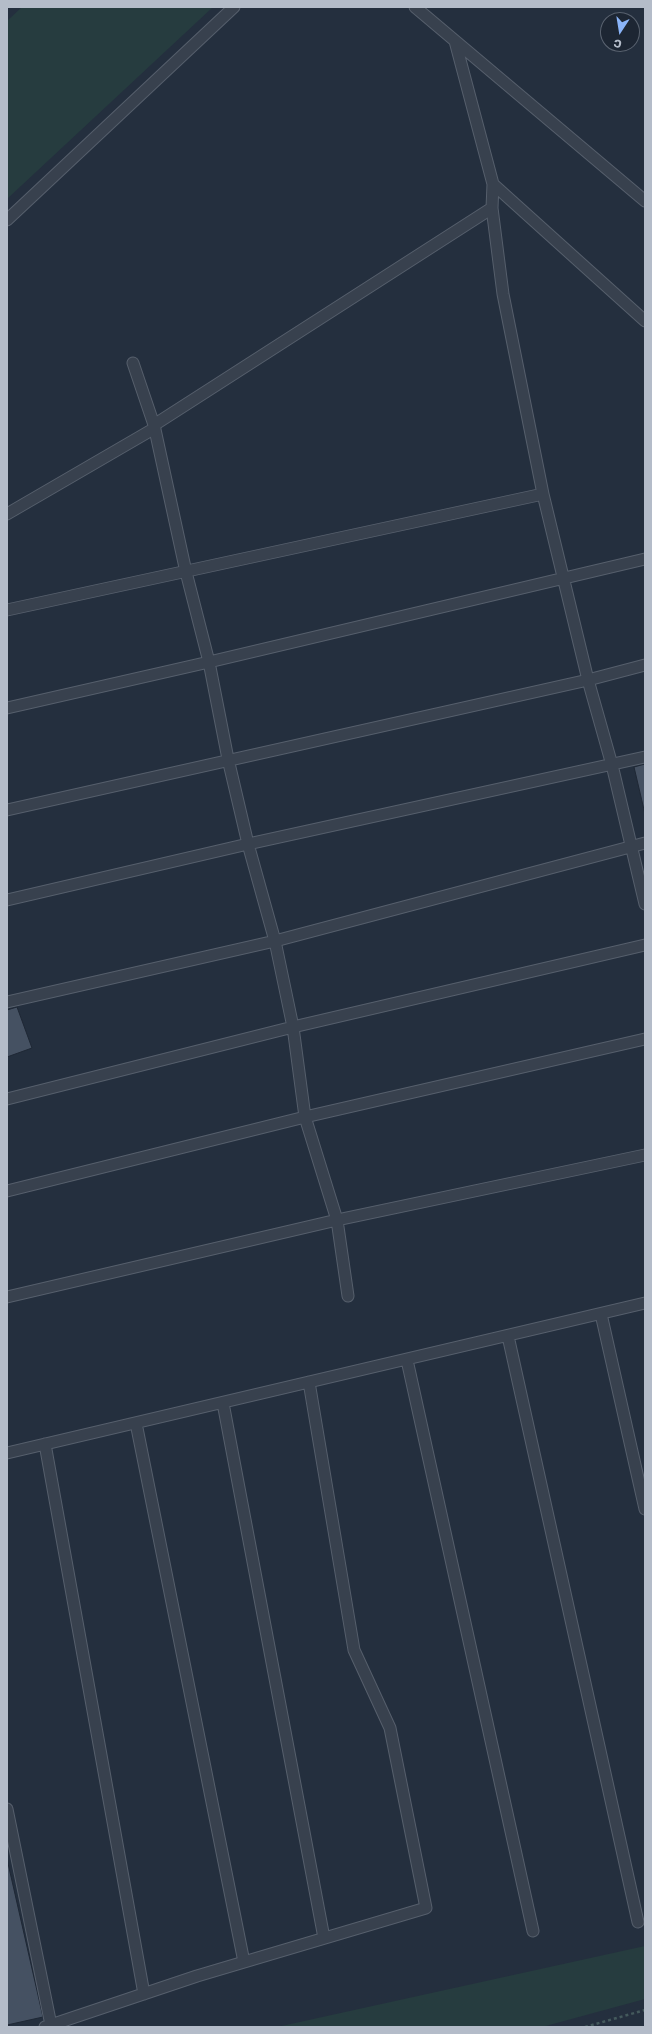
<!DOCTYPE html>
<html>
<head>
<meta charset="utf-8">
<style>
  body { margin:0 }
  #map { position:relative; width:652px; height:2034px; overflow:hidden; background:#242f3e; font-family:Rubik,sans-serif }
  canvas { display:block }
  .frame { position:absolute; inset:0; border:8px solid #b4bcc9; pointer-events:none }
  .north { position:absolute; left:600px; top:12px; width:40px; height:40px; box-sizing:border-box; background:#1d2633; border:1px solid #59626f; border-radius:50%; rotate:192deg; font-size:11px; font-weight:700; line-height:16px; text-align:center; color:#b4bcc9 }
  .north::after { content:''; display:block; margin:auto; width:14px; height:18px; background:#8ab4f8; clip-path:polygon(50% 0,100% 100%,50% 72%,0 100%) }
</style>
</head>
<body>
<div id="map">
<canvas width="652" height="2034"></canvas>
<div class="frame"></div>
<div class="north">С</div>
</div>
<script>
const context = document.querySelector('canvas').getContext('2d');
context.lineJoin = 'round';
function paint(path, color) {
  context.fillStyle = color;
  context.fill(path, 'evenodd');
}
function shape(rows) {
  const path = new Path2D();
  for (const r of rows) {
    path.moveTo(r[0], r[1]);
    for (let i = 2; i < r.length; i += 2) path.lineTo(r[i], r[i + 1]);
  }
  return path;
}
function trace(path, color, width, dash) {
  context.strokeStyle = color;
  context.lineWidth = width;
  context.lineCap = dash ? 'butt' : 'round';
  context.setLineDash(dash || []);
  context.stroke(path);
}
const green = shape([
  [22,7,213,7,7,199,7,21],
  [645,1946,645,1999,542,2027,277,2027]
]);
const building = shape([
  [645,764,645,814,634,767,645,764],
  [17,1007,32,1048,7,1057,7,1010,17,1007],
  [7,1859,43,2017,7,2025,7,1859]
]);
const path = shape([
  [585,2027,645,2010]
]);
const lane = shape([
  [415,7,645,201],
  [455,41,493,184,492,208,503,294,543,494,588,680,612,765,645,904],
  [493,184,645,321],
  [7,220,234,7],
  [133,363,154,425,186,572,209,662,228,759,248,844,275,941,293,1027,305,1117,337,1220,348,1296],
  [154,425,492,208],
  [7,514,155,428],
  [7,610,543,494],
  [7,708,209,662,645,559],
  [7,810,588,680,645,665],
  [7,900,248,844,645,757],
  [7,1002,275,941,645,843],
  [7,1099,293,1027,645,945],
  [7,1191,305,1117,645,1039],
  [7,1297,337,1220,645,1155],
  [601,1314,645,1509],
  [508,1336,638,1922],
  [407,1360,533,1931],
  [223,1403,324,1938],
  [136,1423,244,1962],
  [45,1444,144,1994],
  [7,1453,645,1303],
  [7,1809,51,2025],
  [45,2027,197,1976,426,1908,390,1728,354,1650,309,1382]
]);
paint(green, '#263c3f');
paint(building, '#455162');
trace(building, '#1f2835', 1);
trace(lane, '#565f6c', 13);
trace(path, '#44595c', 2.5, [3, 3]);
trace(lane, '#38414e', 11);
</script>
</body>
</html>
